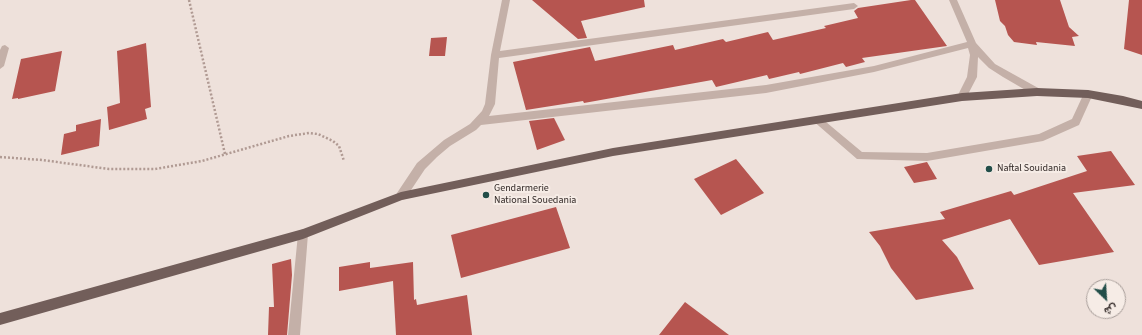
<!DOCTYPE html>
<html>
<head>
<meta charset="utf-8">
<style>
  body { margin:0 }
  #map { position:relative; width:1142px; height:335px; overflow:hidden; background:#eee1db; font-family:"Source Sans 3",Vazirmatn,sans-serif }
  canvas { display:block }
  .north { position:absolute; left:1086px; top:279px; width:40px; height:40px; box-sizing:border-box; background:#f6ece6; border:1px solid #a89e9a; border-radius:50%; rotate:155deg; font-size:11px; font-weight:700; line-height:16px; text-align:center; color:#322927 }
  .north::after { content:''; display:block; margin:auto; width:14px; height:18px; background:#224e49; clip-path:polygon(50% 0,100% 100%,50% 72%,0 100%) }
</style>
</head>
<body>
<div id="map">
<canvas width="1142" height="335"></canvas>
<div class="north">ش</div>
</div>
<script>
const context = document.querySelector('canvas').getContext('2d');
context.lineJoin = 'round';
function paint(path, color) {
  context.fillStyle = color;
  context.fill(path, 'evenodd');
}
function shape(rows) {
  const path = new Path2D();
  for (const r of rows) {
    path.moveTo(r[0], r[1]);
    for (let i = 2; i < r.length; i += 2) path.lineTo(r[i], r[i + 1]);
  }
  return path;
}
function trace(path, color, width, dash) {
  context.strokeStyle = color;
  context.lineWidth = width;
  context.lineCap = dash ? 'butt' : 'round';
  context.setLineDash(dash || []);
  context.stroke(path);
}
function label(font, color, halo, rows, align = 'center') {
  context.font = font + ' "Source Sans 3",sans-serif';
  context.lineWidth = 4;
  context.setLineDash([]);
  context.textBaseline = 'middle';
  context.strokeStyle = halo;
  context.fillStyle = color;
  for (const [text, x, y, turn = 0] of rows) {
    context.save();
    context.translate(x, y);
    context.rotate((+turn || 0) * Math.PI / 180);
    context.textAlign = isNaN(turn) ? turn : align;
    if (halo) context.strokeText(text, 0, 0);
    context.fillText(text, 0, 0);
    context.restore();
  }
}
const building = shape([
  [532,0,644,0,645,7,581,21,587,38,578,39],
  [911,0,915,0,947,46,862,58,865,62,846,67,843,63,800,74,799,72,769,79,767,75,716,87,712,80,584,103,583,101,526,110,513,62,590,47,595,61,673,45,675,50,723,39,726,42,768,32,773,40,826,28,824,26,858,18,854,11,858,8],
  [995,0,1060,0,1069,27,1079,36,1072,37,1075,46,1036,42,1037,45,1014,42,1008,35,1005,26,1000,21],
  [1129,0,1142,0,1142,55,1124,49],
  [447,37,445,56,429,56,431,38],
  [146,43,151,107,145,109,147,119,109,130,107,107,120,103,117,51],
  [62,51,55,91,18,99,18,98,12,99,21,59],
  [554,118,565,140,537,150,529,121],
  [101,119,99,146,61,155,64,134,76,131,76,125],
  [1111,151,1135,185,1073,193,1114,252,1039,265,1010,219,942,240,957,257,974,289,916,300,891,268,880,246,869,232,945,219,940,212,1011,191,1014,195,1087,171,1077,156],
  [736,159,764,193,721,215,694,179],
  [927,162,937,179,914,183,904,167],
  [556,207,570,248,461,278,451,235],
  [291,259,292,275,287,335,268,335,269,307,274,307,272,264],
  [370,262,370,268,413,262,414,300,416,299,417,305,467,295,472,335,396,335,393,281,339,291,339,267],
  [685,302,729,335,659,335]
]);
const path = shape([
  [189,0,225,154],
  [0,157,42,160,109,169,155,169,202,161,289,136,309,133,318,134,333,141,339,146,344,161]
]);
const minor = shape([
  [502,0,510,0,500,51,854,3,858,6,854,9,499,58,495,104,489,116,766,85,874,66,967,42,949,0,957,0,976,43,995,64,1040,89,1042,92,1040,95,1034,95,1003,77,989,68,978,57,977,77,965,100,959,100,957,97,967,77,970,55,968,48,874,72,766,93,481,125,476,130,450,146,437,157,425,169,405,199,401,200,397,199,396,196,397,193,417,163,444,140,470,124,482,111,485,104,491,55,502,0],
  [5,45,9,48,4,66,0,69,0,50,2,46,5,45],
  [1088,90,1093,94,1079,125,1043,141,927,161,857,159,812,120,817,116,820,117,862,152,927,153,1039,134,1072,119,1085,91,1088,90],
  [303,229,307,231,308,234,300,335,288,335,298,234,299,231,303,229]
]);
const major = shape([
  [1037,88,1088,90,1123,96,1142,101,1142,109,1088,98,1037,96,962,101,613,156,402,200,303,239,0,325,0,313,303,229,401,192,613,148,962,93,1037,88]
]);
const markers = [
  [989,169,4,"#224e49"],
  [486,195,4,"#224e49"]
];
const poiNames = [
  ["Naftal Souidania",997,169],
  ["Gendarmerie",494,189],
  ["National Souedania",494,201]
];
paint(building, '#b65550');
trace(path, '#b09a93', 2.5, [2, 2]);
paint(minor, '#c4b0a8');
paint(major, '#725e5a');
for (const [x, y, r, color] of markers) {
  const dot = new Path2D();
  dot.arc(x, y, r, 0, 2 * Math.PI);
  context.fillStyle = color;
  context.fill(dot);
  trace(dot, '#f6ece6', 1.5);
}
label('10px', '#322927', '#f6ece6', poiNames, 'left');
</script>
</body>
</html>
